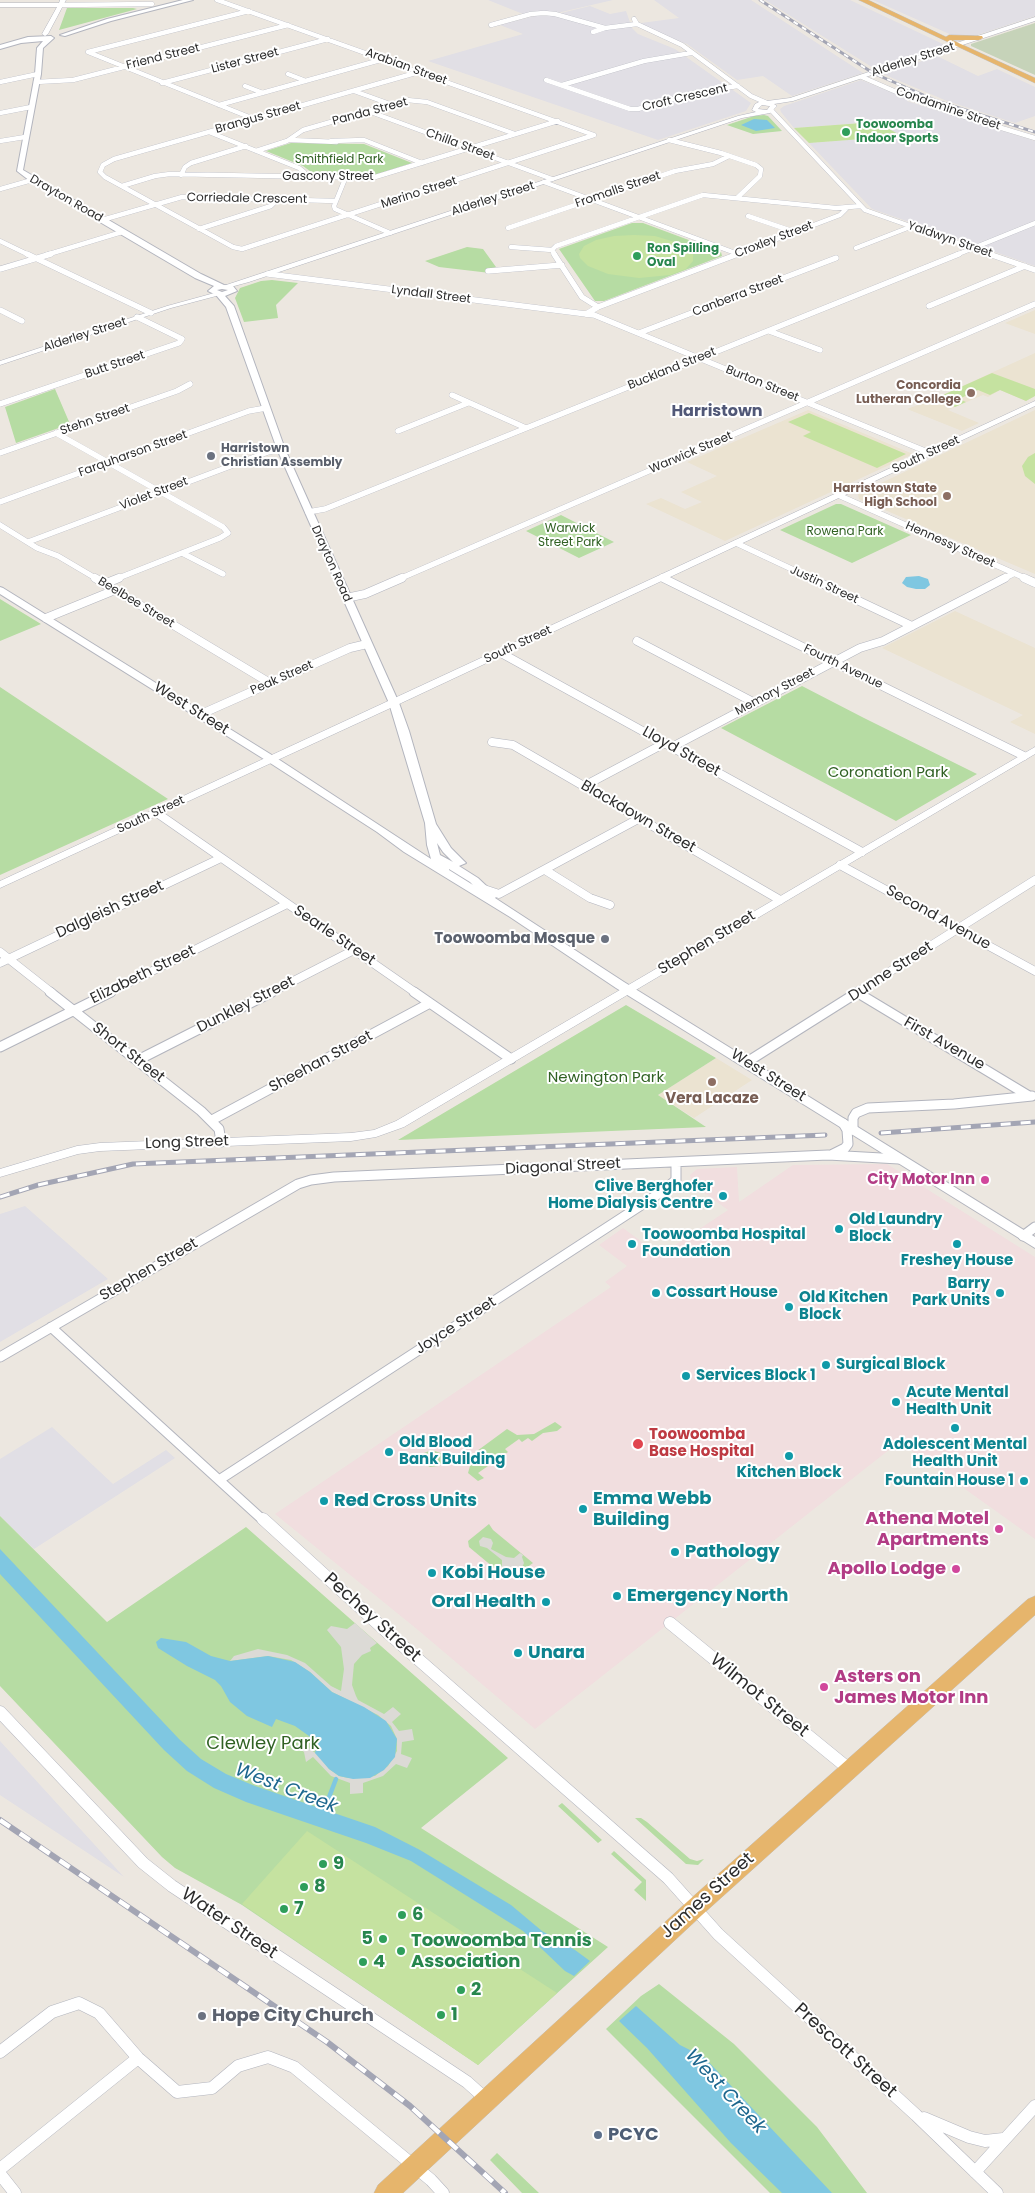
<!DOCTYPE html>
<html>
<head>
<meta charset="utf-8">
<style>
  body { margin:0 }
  canvas { display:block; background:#ece7e0 }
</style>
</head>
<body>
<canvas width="1035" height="2193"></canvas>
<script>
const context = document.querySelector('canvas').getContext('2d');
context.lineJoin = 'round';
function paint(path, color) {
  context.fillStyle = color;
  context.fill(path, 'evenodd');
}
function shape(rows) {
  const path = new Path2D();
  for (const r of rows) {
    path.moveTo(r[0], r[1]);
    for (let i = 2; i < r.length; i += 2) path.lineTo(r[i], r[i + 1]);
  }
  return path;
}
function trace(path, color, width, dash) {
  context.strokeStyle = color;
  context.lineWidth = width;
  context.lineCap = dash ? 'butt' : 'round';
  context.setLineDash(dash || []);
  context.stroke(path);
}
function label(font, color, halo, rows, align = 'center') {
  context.font = font + ' Poppins,sans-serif';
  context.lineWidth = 4;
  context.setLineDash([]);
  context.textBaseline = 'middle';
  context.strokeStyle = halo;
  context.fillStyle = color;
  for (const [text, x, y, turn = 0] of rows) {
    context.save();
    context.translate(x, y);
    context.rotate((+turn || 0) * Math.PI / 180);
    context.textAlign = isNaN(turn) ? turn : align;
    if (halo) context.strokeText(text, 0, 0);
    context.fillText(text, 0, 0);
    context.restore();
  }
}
const industrial = shape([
  [488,0,613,0,557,13,535,11,523,14],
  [654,0,751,0,863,73,792,96,763,76,737,80,687,44,661,35,641,23,679,18],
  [765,0,850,0,945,45,875,69],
  [873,0,1035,0,1035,16,974,36,954,36],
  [590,6,610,14,626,11,632,28,638,34,675,49,751,103,746,111,658,140,428,61,523,34,500,25,535,16,549,16],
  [937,56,978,76,997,69,1035,87,1035,116,1015,123,947,101,883,74],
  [861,80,908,99,907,101,1035,141,1035,266,872,209,809,143,900,136,876,122,794,128,781,112,780,109,784,106],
  [25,1206,108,1279,0,1342,0,1214],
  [52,1427,113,1484,166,1450,175,1458,34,1549,0,1516,0,1459],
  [0,1741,52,1798,124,1877,0,1795]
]);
const education = shape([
  [1035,310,1035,334,1005,323],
  [1035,353,1035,396,1026,401,1000,390,988,397,983,395,948,410,979,423,962,431,907,409,934,399],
  [808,410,913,454,725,541,646,504,661,498,685,509,702,502,681,492,717,476,687,462],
  [1035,410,1035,574,859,499,858,494],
  [955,611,1035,648,1035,734,1010,722,1023,715,882,648],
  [716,1058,752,1080,694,1118,658,1095]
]);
const medical = shape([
  [887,1164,1035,1257,1035,1539,899,1442,535,1729,418,1630,275,1514,611,1287,605,1282,627,1266,599,1245,623,1228,660,1255,728,1210,692,1184,690,1175,697,1169,737,1167,739,1202,793,1165]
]);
const green = shape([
  [67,8,133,8,137,9,59,30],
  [764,115,768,116,782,131,753,134,727,125,754,116],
  [291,143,364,144,412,163,371,176,310,175,310,171,303,166,266,151],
  [632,223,643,223,721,252,722,256,604,301,595,301,559,249],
  [467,247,483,249,496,267,490,273,439,267,425,261],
  [272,280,298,283,276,305,278,318,244,322,235,298,240,288,261,281],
  [55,389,70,424,16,443,5,407],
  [836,504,841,504,911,535,852,563,780,530],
  [561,515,614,542,579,558,526,531],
  [0,599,41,624,0,641],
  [802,686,864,718,977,774,896,821,721,728],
  [0,687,168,799,0,875],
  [626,1005,716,1058,658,1095,706,1127,398,1140],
  [555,1422,562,1427,557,1431,543,1433,532,1441,528,1438,522,1442,519,1439,505,1449,508,1452,478,1473,484,1478,478,1481,468,1473,472,1459,477,1451,507,1429,517,1435,534,1434],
  [432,1450,443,1454,444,1461,438,1466,430,1467,423,1463,422,1460,424,1453],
  [0,1516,107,1622,246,1527,508,1758,421,1828,608,1947,478,2065,242,1905,175,1868,162,1857,0,1686],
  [489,1524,493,1530,533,1563,513,1577,505,1577,469,1547,468,1541],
  [562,1803,602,1840,598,1843,558,1806],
  [635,1818,641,1818,647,1822,690,1859,697,1861,704,1859,698,1865,686,1864],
  [614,1851,646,1880,646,1901,634,1890,642,1882,611,1854],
  [659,1984,734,2044,817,2127,867,2193,770,2193,606,2029,641,1996],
  [497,2153,539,2193,522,2193,490,2160]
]);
const cemetery = shape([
  [1035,23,1035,75,971,46,971,44]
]);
const pitch = shape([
  [876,122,902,136,809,143,794,128],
  [634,235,655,236,678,243,693,253,693,261,686,269,670,275,639,278,608,274,588,266,580,258,579,254,584,246,596,240,614,236],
  [992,373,1035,389,1035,396,1026,401,1000,390,990,395,978,390,959,399,966,402,955,407,934,399],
  [809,413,906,454,877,468,803,436,811,432,788,422],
  [1035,453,1035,484,1025,476,1022,466,1028,457],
  [307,1831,384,1881,557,1993,478,2065,242,1904]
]);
const plaza = shape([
  [483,1537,491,1539,493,1543,491,1549,506,1557,514,1558,520,1553,523,1555,522,1557,524,1563,521,1570,508,1574,496,1570,502,1566,502,1560,487,1548,480,1546,479,1541],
  [355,1623,377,1643,370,1648,371,1651,362,1655,354,1664,352,1685,356,1696,358,1700,384,1714,393,1707,401,1714,392,1722,399,1731,412,1729,414,1740,402,1742,401,1754,412,1758,407,1768,396,1764,383,1776,363,1783,363,1793,350,1794,350,1783,331,1776,313,1757,306,1762,304,1752,300,1749,306,1746,318,1755,329,1769,339,1776,348,1778,375,1776,388,1766,397,1751,397,1739,391,1726,378,1715,332,1692,310,1672,291,1660,268,1656,230,1661,234,1656,258,1649,287,1655,305,1663,331,1686,341,1691,344,1669,341,1647,327,1630,331,1626,347,1629]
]);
const water = shape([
  [754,119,767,120,775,128,756,131,741,125],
  [919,576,928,579,930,585,925,589,916,589,907,587,902,583,906,577],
  [0,1549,179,1739,201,1759,226,1774,255,1786,375,1827,420,1850,511,1905,542,1931,575,1950,590,1961,574,1976,565,1971,523,1931,411,1861,366,1843,246,1802,214,1788,187,1771,164,1750,0,1574],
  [161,1638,186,1642,211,1656,230,1661,268,1656,295,1662,310,1672,332,1692,364,1707,386,1721,397,1739,395,1757,384,1770,370,1778,353,1779,339,1776,329,1769,315,1753,317,1746,309,1736,295,1726,276,1719,272,1727,247,1716,230,1702,221,1686,215,1680,187,1666,158,1648,156,1642],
  [636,2006,680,2045,704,2057,832,2193,782,2193,731,2143,647,2048,619,2021]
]);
const stream = shape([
  [323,1813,336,1779]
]);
const minorFar4 = shape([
  [217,0,594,135],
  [61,5,152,4],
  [634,19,637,24,682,45,751,96,767,103],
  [491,25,531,14,544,13,555,14,605,28],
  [593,32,605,28,637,24],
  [88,52,254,119],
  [88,52,249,11],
  [419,72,114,159,103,165,100,172,105,177,233,247,242,249,594,135],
  [288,74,306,81],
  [862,77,910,98,952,113,1035,138],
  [546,80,630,109,638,109,697,92,738,86],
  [0,82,38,74],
  [36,82,73,80,288,25],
  [162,83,328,39],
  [562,85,644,61,691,53],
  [245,86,263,93],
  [354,91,390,104],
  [219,105,384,59],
  [771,110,865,210,992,255],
  [368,111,552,179],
  [0,113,31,107],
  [209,132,299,168,304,172,302,177],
  [290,140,337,142],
  [669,140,721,153,756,165,761,169,760,176,738,197],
  [0,141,25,137],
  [331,141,364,140,422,163],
  [256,151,287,141,303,130,407,100,427,102,515,134],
  [181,175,185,167,191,163,246,146],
  [345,179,334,206,335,209,390,233],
  [544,182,738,254],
  [122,186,155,176,170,174,372,178,558,121],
  [0,189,32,180],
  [748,216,795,232],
  [102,220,182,197,336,201],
  [508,228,675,171,713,164,729,156],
  [199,229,271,206,278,199],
  [0,241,29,255],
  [511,247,552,250],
  [856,248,910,227],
  [552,250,556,246,703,195,836,208,861,206],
  [552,250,555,255],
  [46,255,122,232],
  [735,255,840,215,847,208],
  [956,255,1035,223]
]);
const minorFar3 = shape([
  [27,254,151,313],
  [554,254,582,297,598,307],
  [989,254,1035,270],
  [0,269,51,254],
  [488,271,562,265],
  [268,274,594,315,930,453],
  [929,306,1025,266],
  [0,310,22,321],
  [586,314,598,307,738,254],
  [769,331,820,350],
  [639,333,836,258],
  [452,395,526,428],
  [0,404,179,343,182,339,137,317],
  [398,431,468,403],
  [56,433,223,527,228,533,220,538,116,579],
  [0,453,177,391,190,384],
  [838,495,1027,579],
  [0,502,249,411,266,408],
  [308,512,325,509,959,254],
  [0,525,37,548,58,556,97,579],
  [28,542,268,452,281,449],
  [736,543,813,579],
  [182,553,223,574],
  [663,578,666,579],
  [399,579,1035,304],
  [1003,579,1013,574]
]);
const minorFar2 = shape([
  [95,578,270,683],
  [663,578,1024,756],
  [810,578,912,626],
  [1024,578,1035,583],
  [104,584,119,578],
  [346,598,365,594,402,578],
  [46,618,115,590],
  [637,641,755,703],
  [501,653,862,852],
  [199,715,350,648,367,644],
  [492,742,513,745,780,900],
  [672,747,860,648,883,641,1005,578],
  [584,786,665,743],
  [157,813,416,993],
  [840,865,1035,971],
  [545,870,590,898,610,905],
  [484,889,499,894,640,818],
  [0,952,52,993],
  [0,963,221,858],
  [108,993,287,904],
  [270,993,354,950],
  [856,993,1035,880]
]);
const minorFar1 = shape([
  [50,992,201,1111,219,1129,221,1142],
  [414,992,511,1059],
  [858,993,1029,1096],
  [0,1047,111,992],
  [138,1060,272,992],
  [747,1062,858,992],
  [212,1120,430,1003],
  [853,1130,853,1118,856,1113,868,1108,954,1104,1032,1096],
  [833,1154,845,1148,848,1144,847,1130,843,1123],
  [1023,1236,1035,1227],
  [51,1327,264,1521],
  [0,1357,298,1184,311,1180,334,1177,828,1155,899,1159],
  [219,1480,663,1191,676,1180,676,1162]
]);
const minor = shape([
  [263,1519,387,1632,668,1878,718,1934,916,2115,997,2193],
  [670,1623,849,1769],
  [0,1712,143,1863,172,1886,467,2082,487,2100],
  [0,2052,52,2012,79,2003,99,2013,138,2058,177,2092,212,2088,238,2066,268,2057,294,2067,431,2180,443,2193],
  [924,2118,969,2137,985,2141,1003,2139],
  [0,2169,138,2058],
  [975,2172,1035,2106],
  [0,2174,15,2193]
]);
const tertiary = shape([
  [60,0,66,0,48,34,45,36,42,34,57,7,0,7,0,3,59,3,60,0],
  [1035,17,1035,21,793,101,774,104,777,106,770,113,742,118,249,282,223,289,220,287,738,116,756,112,752,110,755,104,759,102,790,98,1035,17],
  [762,105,769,106,770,106,767,110,758,109,762,105],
  [218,292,220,293,220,295,171,308,0,365,0,361,167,306,218,292],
  [1035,401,1035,406,397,705,0,888,0,881,1035,401],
  [1035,747,1035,754,404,1127,376,1137,351,1141,100,1151,78,1154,0,1177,0,1169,77,1146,100,1143,351,1133,374,1130,396,1121,1035,747]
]);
const secondary = shape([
  [183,0,193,0,111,21,65,36,60,35,107,19,183,0],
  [51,36,54,38,43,48,41,74,23,170,201,274,224,285,233,286,237,291,225,296,234,306,285,449,399,703,409,731,436,824,451,848,466,863,459,866,478,878,495,894,497,896,495,898,624,982,1035,1237,1035,1248,616,988,510,917,404,852,377,832,267,761,0,594,0,587,3,588,275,757,431,859,427,845,425,823,389,703,277,449,226,307,216,295,208,291,214,286,195,278,30,181,17,171,35,74,37,48,43,41,21,43,0,49,0,45,28,37,51,36],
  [222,289,228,290,222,292,217,290,222,289],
  [437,843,443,852,453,862,440,855,437,843],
  [449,869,470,882,473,885,449,870,449,869]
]);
const trunk = shape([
  [859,0,868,0,946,37,949,35,982,36,983,38,979,40,952,40,1035,78,1035,83,859,0],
  [1035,1596,1035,1615,702,1915,403,2193,374,2193,378,2185,688,1901,1028,1599,1035,1596]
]);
const railFar2 = shape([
  [760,0,873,73,937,101,1035,132]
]);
const railFar1 = shape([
  [881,1133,1035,1122],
  [0,1197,38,1185,133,1164,825,1135]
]);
const rail = shape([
  [0,1820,327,2042,410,2106,505,2193]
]);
const markers = [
  [846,132,5,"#2e9e5b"],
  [637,256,5,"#2e9e5b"],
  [971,393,5,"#8d6e63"],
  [211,456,5,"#6b7280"],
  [947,496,5,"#8d6e63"],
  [605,939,5,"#6b7280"],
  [712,1082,5,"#8d6e63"],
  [985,1180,5,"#d1479c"],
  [723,1196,5,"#0f9aa8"],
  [839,1229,5,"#0f9aa8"],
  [632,1244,5,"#0f9aa8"],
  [957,1244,5,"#0f9aa8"],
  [656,1293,5,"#0f9aa8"],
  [1000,1293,5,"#0f9aa8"],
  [789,1307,5,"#0f9aa8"],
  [826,1365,5,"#0f9aa8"],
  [686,1376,5,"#0f9aa8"],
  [896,1402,5,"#0f9aa8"],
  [955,1428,5,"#0f9aa8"],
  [638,1444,6,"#e0444e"],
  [389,1452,5,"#0f9aa8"],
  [789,1456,5,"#0f9aa8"],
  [1024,1481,5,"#0f9aa8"],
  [324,1501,5,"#0f9aa8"],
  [583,1509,5,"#0f9aa8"],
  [999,1529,5,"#d1479c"],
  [675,1552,5,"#0f9aa8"],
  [956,1569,5,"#d1479c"],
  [432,1573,5,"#0f9aa8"],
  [617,1596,5,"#0f9aa8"],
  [546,1602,5,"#0f9aa8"],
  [518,1653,5,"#0f9aa8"],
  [824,1687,5,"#d1479c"],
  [323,1864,5,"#2e9e5b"],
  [304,1887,5,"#2e9e5b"],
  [284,1909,5,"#2e9e5b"],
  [402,1915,5,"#2e9e5b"],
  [383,1939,5,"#2e9e5b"],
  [401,1951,5,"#2e9e5b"],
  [363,1962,5,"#2e9e5b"],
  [461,1990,5,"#2e9e5b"],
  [441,2015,5,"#2e9e5b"],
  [202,2016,5,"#6b7280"],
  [598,2135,5,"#5c6f8a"]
];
const farStreetnames = [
  ["Friend Street",163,57,-14],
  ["Alderley Street",913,60,-18],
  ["Lister Street",245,61,-15],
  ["Arabian Street",406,67,20],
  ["Croft Crescent",685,98,-13],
  ["Condamine Street",948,109,19],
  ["Panda Street",370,112,-15],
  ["Brangus Street",258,118,-16],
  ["Chilla Street",460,145,20],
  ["Gascony Street",328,177],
  ["Fromalls Street",618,190,-19],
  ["Merino Street",419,193,-18],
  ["Drayton Road",66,199,30],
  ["Corriedale Crescent",247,199,1],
  ["Alderley Street",493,199,-18],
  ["Croxley Street",774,240,-21],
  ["Yaldwyn Street",950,240,19],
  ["Lyndall Street",431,295,7],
  ["Canberra Street",738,296,-21],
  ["Alderley Street",85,335,-18],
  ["Butt Street",115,365,-19],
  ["Buckland Street",672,369,-22],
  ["Burton Street",762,384,22],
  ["Stehn Street",95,420,-19],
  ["Warwick Street",691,453,-23],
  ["Farquharson Street",133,454,-20],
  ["South Street",926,455,-25],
  ["Violet Street",154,494,-21],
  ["Hennessy Street",950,545,24],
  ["Drayton Road",331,564,66],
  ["Justin Street",824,585,25],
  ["Beelbee Street",136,603,31],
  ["South Street",518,645,-25],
  ["Fourth Avenue",843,667,26],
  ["Peak Street",282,678,-24],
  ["Memory Street",775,692,-28],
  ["South Street",151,815,-25]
];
const farLeisurenames = [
  ["Toowoomba",856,125],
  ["Indoor Sports",856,139],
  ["Ron Spilling",647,249],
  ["Oval",647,263]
];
const farParknames = [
  ["Smithfield Park",339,160],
  ["Warwick",570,529],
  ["Street Park",570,543],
  ["Rowena Park",845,532]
];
const farEducationnames = [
  ["Concordia",961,386],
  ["Lutheran College",961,400],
  ["Harristown State",937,489],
  ["High School",937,503]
];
const farWorshipnames = [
  ["Harristown",221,449],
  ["Christian Assembly",221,463]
];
const streetNames = [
  ["West Street",191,709,32],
  ["Lloyd Street",681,752,29],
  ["Blackdown Street",638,817,30],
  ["Dalgleish Street",110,910,-25],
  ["Second Avenue",938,918,29],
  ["Searle Street",334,936,34],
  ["Stephen Street",707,943,-31],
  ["Dunne Street",891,972,-33],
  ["Elizabeth Street",143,975,-26],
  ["Dunkley Street",246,1005,-27],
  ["First Avenue",944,1044,30],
  ["Short Street",128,1053,38],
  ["Sheehan Street",321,1062,-28],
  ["West Street",768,1076,32],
  ["Long Street",187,1143,-2],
  ["Diagonal Street",563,1167,-3],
  ["Stephen Street",149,1270,-30],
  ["Joyce Street",456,1326,-33]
];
const parkNames = [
  ["Coronation Park",888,773],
  ["Newington Park",606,1078]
];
const worshipNames = [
  ["Toowoomba Mosque",595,939]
];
const educationNames = [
  ["Vera Lacaze",712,1099]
];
const hotelNames = [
  ["City Motor Inn",975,1180]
];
const cultureNames = [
  ["Clive Berghofer",713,1187,"right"],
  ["Home Dialysis Centre",713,1204,"right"],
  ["Old Laundry",849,1220],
  ["Block",849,1237],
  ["Toowoomba Hospital",642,1235],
  ["Foundation",642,1252],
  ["Freshey House",957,1261,"center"],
  ["Barry",990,1284,"right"],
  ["Park Units",990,1301,"right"],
  ["Cossart House",666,1293],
  ["Old Kitchen",799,1298],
  ["Block",799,1315],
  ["Surgical Block",836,1365],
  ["Services Block 1",696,1376],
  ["Acute Mental",906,1393],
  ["Health Unit",906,1410],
  ["Old Blood",399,1443],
  ["Bank Building",399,1460],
  ["Adolescent Mental",955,1445,"center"],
  ["Health Unit",955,1462,"center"],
  ["Kitchen Block",789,1473,"center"],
  ["Fountain House 1",1014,1481,"right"]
];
const healthNames = [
  ["Toowoomba",649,1435],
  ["Base Hospital",649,1452]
];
const farDistrictnames = [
  ["Harristown",717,412]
];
const nearCulturenames = [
  ["Emma Webb",593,1499],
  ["Building",593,1520],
  ["Red Cross Units",334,1501],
  ["Pathology",685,1552],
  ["Kobi House",442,1573],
  ["Emergency North",627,1596],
  ["Oral Health",536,1602,"right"],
  ["Unara",528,1653]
];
const nearHotelnames = [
  ["Athena Motel",989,1519],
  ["Apartments",989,1540],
  ["Apollo Lodge",946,1569],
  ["Asters on",834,1677,"left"],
  ["James Motor Inn",834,1698,"left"]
];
const nearStreetnames = [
  ["Pechey Street",372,1618,42],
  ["Wilmot Street",759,1696,39],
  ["James Street",708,1896,-42],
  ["Water Street",229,1924,34],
  ["Prescott Street",845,2051,42]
];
const nearParknames = [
  ["Clewley Park",263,1744]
];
const nearLeisurenames = [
  ["9",333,1864],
  ["8",314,1887],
  ["7",294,1909],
  ["6",412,1915],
  ["5",373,1939,"right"],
  ["Toowoomba Tennis",411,1941],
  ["Association",411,1962],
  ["4",373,1962],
  ["2",471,1990],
  ["1",451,2015]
];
const nearWorshipnames = [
  ["Hope City Church",212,2016]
];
const nearServicenames = [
  ["PCYC",608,2135]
];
const nearWaternames = [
  ["West Creek",286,1789,21],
  ["West Creek",725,2092,47]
];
paint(industrial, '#e1dfe5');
paint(education, '#ebe3d1');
paint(medical, '#f1dedf');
paint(green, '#b6dca3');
paint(cemetery, '#c6d3b9');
paint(pitch, '#c5e2a0');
paint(plaza, '#dcdad6');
paint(water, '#7fc7e1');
trace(stream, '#7fc7e1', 4.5);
trace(minorFar4, '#b3b5be', 5);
trace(minorFar3, '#b3b5be', 6);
trace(minorFar2, '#b3b5be', 9);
trace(minorFar1, '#b3b5be', 11);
trace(minor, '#b3b5be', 13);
trace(tertiary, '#b3b5be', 1);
trace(secondary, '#b3b5be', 2);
trace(trunk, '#c4c4c4', 1);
trace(minorFar4, '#fff', 4.5);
trace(minorFar3, '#fff', 5.5);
trace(minorFar2, '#fff', 8);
trace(minorFar1, '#fff', 9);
trace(minor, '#fff', 12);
paint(tertiary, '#fff');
paint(secondary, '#fff');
paint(trunk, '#e6b56c');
trace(railFar2, '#a3a5b4', 3);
trace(railFar1, '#a3a5b4', 5);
trace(rail, '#a3a5b4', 6);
trace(railFar2, '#fff', 2, [5]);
trace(railFar1, '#fff', 3, [10]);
trace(rail, '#fff', 4.5, [12]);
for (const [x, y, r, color] of markers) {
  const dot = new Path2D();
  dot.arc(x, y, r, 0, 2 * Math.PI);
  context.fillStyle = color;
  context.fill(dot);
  trace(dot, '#fff', 2);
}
label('12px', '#2c2c2c', '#fff', farStreetnames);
label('bold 12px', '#27864d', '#fff', farLeisurenames, 'left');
label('12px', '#306123', '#fff', farParknames);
label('bold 12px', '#785e54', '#fff', farEducationnames, 'right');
label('bold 12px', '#5b616d', '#fff', farWorshipnames, 'left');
label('15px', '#2c2c2c', '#fff', streetNames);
label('15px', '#306123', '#fff', parkNames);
label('bold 15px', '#5b616d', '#fff', worshipNames, 'right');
label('bold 15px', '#785e54', '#fff', educationNames);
label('bold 15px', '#b23c85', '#fff', hotelNames, 'right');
label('bold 15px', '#0d838f', '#fff', cultureNames, 'left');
label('bold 15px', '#be3a42', '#fff', healthNames, 'left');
label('bold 16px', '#515877', '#fff', farDistrictnames);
label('bold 18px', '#0d838f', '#fff', nearCulturenames, 'left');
label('bold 18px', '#b23c85', '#fff', nearHotelnames, 'right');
label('18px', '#2c2c2c', '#fff', nearStreetnames);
label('18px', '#306123', '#fff', nearParknames);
label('bold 18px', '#27864d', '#fff', nearLeisurenames, 'left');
label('bold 18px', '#5b616d', '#fff', nearWorshipnames, 'left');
label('bold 18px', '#4e5e75', '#fff', nearServicenames, 'left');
label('italic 19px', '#1d678e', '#fff', nearWaternames);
</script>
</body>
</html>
